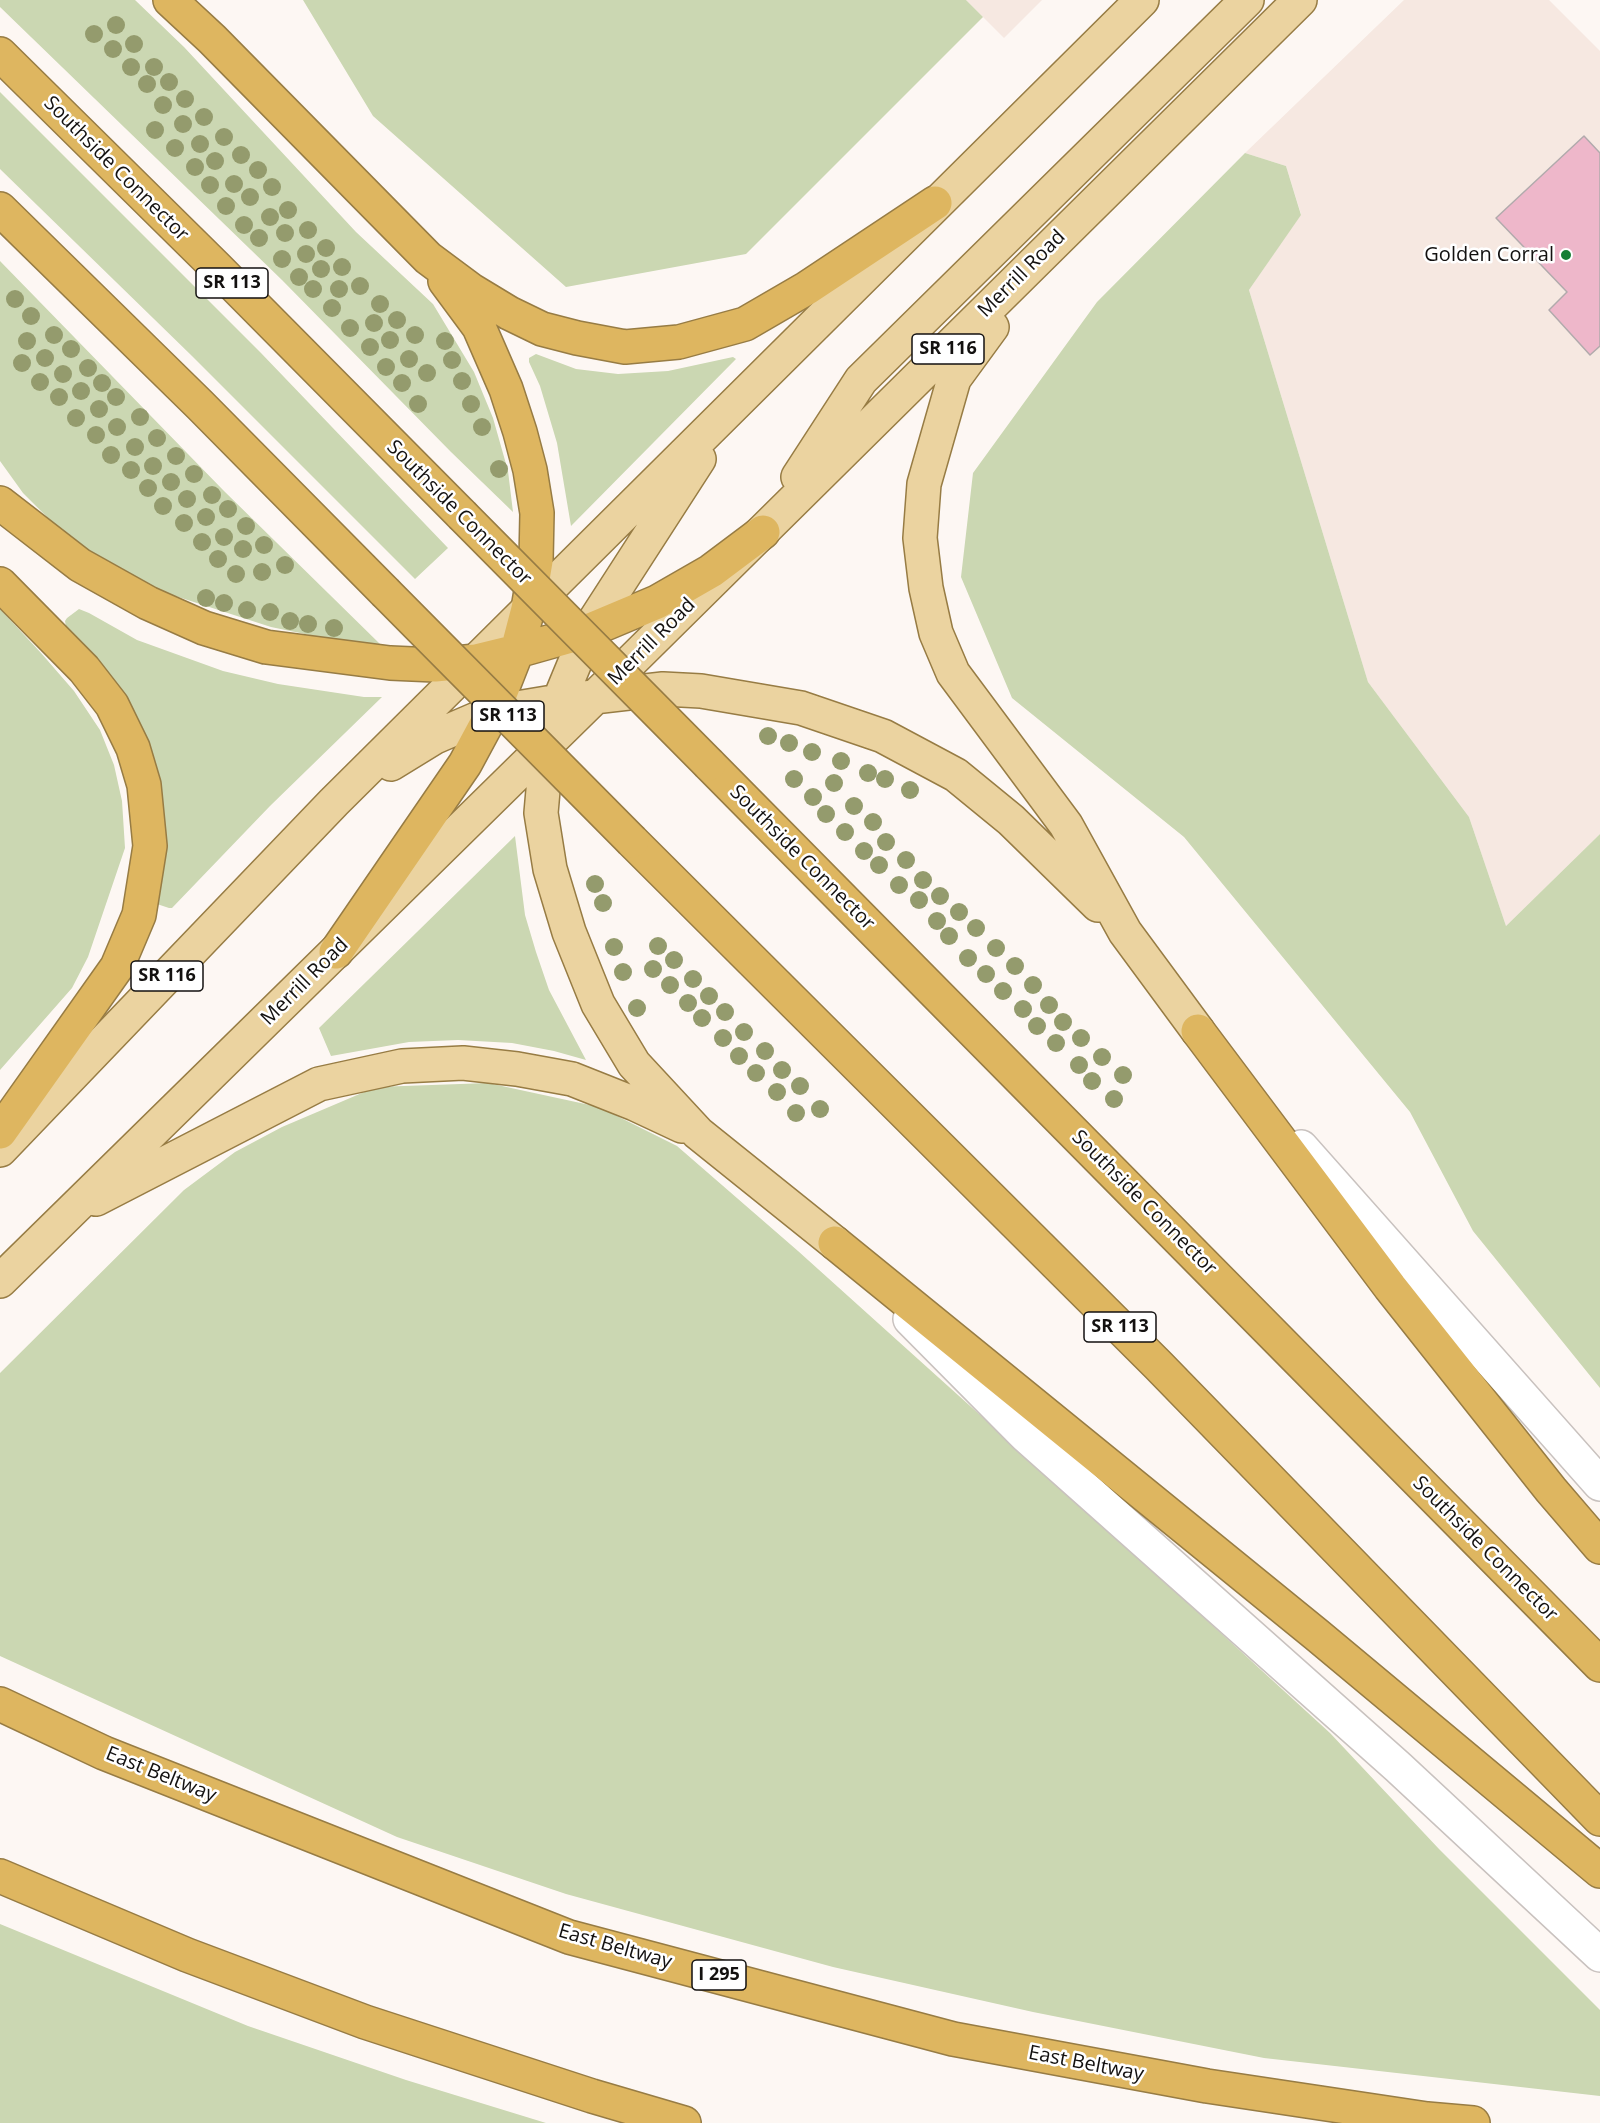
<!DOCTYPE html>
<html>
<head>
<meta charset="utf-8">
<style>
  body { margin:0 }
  canvas { display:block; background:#fdf7f3 }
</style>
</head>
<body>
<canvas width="1600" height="2123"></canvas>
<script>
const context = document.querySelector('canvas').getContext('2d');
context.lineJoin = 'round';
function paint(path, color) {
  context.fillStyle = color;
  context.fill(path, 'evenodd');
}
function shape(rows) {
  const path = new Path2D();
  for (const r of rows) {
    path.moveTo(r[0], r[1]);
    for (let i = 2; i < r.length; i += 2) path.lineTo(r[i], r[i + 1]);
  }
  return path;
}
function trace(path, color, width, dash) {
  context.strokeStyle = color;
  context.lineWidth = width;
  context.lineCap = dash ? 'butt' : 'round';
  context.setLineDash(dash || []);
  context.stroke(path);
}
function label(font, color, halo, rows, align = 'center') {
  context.font = font + ' "Open Sans",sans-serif';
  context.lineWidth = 5;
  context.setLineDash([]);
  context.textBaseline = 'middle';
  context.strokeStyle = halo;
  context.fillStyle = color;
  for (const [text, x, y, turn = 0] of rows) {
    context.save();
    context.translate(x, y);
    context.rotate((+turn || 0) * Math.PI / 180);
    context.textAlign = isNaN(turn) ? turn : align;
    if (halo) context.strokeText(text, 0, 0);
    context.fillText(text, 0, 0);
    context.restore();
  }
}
const built = shape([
  [966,0,1042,0,1004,38],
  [1404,0,1549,0,1600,51,1600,834,1506,926,1469,817,1368,682,1249,290,1301,214,1286,166,1245,153]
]);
const green = shape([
  [0,0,135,0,184,47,356,232,433,304,474,372,493,418,508,471,513,512,451,452,282,280,0,7],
  [303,0,966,0,983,17,746,254,566,287,373,116],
  [0,92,261,353,448,548,415,579,192,356,0,169],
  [1245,153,1286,166,1301,215,1249,290,1368,682,1469,817,1506,926,1600,834,1600,1388,1473,1231,1410,1112,1184,837,1012,698,961,577,973,473,1097,302],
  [0,261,224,491,380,644,334,640,271,627,166,593,97,556,50,520,23,493,0,461],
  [536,354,576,369,618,374,668,371,733,357,736,359,571,526,557,443,540,386,529,362,529,358],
  [0,609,41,653,74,691,100,730,114,765,122,801,125,848,88,957,72,988,0,1070],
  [79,609,89,613,137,640,223,671,278,684,364,697,382,697,270,806,172,908,169,908,157,904,162,872,93,656,66,627,65,621,67,618],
  [515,836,525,915,536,952,549,990,586,1060,554,1051,512,1043,458,1040,409,1042,331,1056,319,1028],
  [488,1083,599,1107,677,1146,798,1251,1129,1549,1330,1733,1439,1849,1600,2010,1600,2096,1264,2058,1033,2012,833,1967,566,1894,397,1837,0,1656,0,1373,184,1190,235,1152,282,1127,376,1087],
  [0,1924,248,2026,406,2080,546,2123,0,2123]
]);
const building = shape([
  [1584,136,1600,153,1600,346,1590,355,1549,310,1567,292,1496,218,1584,136]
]);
const secondary = shape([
  [1301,1147,1600,1484],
  [910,1319,1025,1435,1398,1767,1600,1955]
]);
const primary = shape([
  [992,327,954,379,924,484,920,538,926,588,936,633,953,673,1066,825,1125,932,1198,1031],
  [699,459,588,631,559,701,547,745,541,813,550,869,569,932,598,1004,634,1064,698,1133,835,1243],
  [798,477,861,380,1247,0],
  [391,764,435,737,493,712,559,701,663,689,701,691,801,708,883,736,956,775,1011,820,1098,905],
  [0,1150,334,802,1142,0],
  [96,1199,319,1084,402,1066,463,1063,517,1069,572,1079,635,1104,682,1126],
  [0,1281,595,697,1300,0]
]);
const highway = shape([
  [170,0,212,39,428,258,471,290,509,313,542,329,577,338,625,347,679,342,745,324,807,288,935,203],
  [0,54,217,268,462,515],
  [0,209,200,405,385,592],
  [0,503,80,565,148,603,204,628,266,647,390,663,435,665,476,661,517,651,588,631,657,602,711,571,763,532],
  [0,584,84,669,112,705,133,748,144,785,150,846,139,915,117,967,0,1132],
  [709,764,1600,1665],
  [632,841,1158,1365,1600,1819],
  [336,952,465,764,493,712,517,651,528,609,536,561,537,513,530,470,520,432,506,389,479,327,445,281],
  [1198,1031,1390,1287,1551,1490,1600,1547],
  [835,1243,1317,1635,1600,1871],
  [0,1704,104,1753,569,1937,953,2039,1207,2086,1427,2119,1473,2123],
  [0,1876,187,1955,365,2022,592,2096,684,2123]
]);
const highwayBridge = shape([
  [462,515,709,764],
  [385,592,632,841]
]);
const trees = [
  [116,25],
  [94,34],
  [134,44],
  [113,49],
  [131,67],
  [154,67],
  [169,82],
  [147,84],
  [185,99],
  [163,105],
  [204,117],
  [183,124],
  [155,130],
  [224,137],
  [200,144],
  [175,148],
  [241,155],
  [215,161],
  [195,167],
  [258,170],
  [234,184],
  [210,185],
  [272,187],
  [250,197],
  [226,206],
  [288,210],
  [270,217],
  [244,225],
  [308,230],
  [285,233],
  [259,238],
  [326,248],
  [306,254],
  [282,259],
  [342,267],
  [321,269],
  [299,277],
  [360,286],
  [313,289],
  [339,289],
  [15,299],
  [380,304],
  [332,308],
  [31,316],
  [397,320],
  [374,323],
  [350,328],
  [54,335],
  [415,335],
  [390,340],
  [27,341],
  [445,341],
  [370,347],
  [71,349],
  [45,358],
  [409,359],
  [452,360],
  [22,363],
  [386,367],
  [88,368],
  [427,373],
  [63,374],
  [462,381],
  [40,382],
  [102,383],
  [402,383],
  [81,391],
  [59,397],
  [116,397],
  [418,404],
  [471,404],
  [99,409],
  [140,417],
  [76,418],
  [117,427],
  [482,427],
  [96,435],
  [157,438],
  [135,447],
  [111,455],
  [176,456],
  [153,466],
  [499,469],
  [131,470],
  [194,474],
  [171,482],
  [148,488],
  [212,495],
  [187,499],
  [163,506],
  [228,509],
  [206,517],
  [184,523],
  [246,526],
  [224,537],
  [202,542],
  [264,545],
  [243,549],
  [218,559],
  [285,565],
  [262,572],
  [236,574],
  [206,598],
  [224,603],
  [247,610],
  [270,612],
  [290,621],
  [308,624],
  [334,628],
  [768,736],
  [789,743],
  [812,752],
  [841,761],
  [868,773],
  [794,779],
  [885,779],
  [834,783],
  [910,790],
  [813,797],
  [854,806],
  [826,814],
  [873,822],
  [845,832],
  [886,842],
  [864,851],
  [906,860],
  [879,865],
  [923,880],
  [595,884],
  [899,885],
  [940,896],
  [919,900],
  [603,903],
  [959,912],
  [937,921],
  [976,928],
  [949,936],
  [658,946],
  [614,947],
  [996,948],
  [968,958],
  [674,960],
  [1015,966],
  [653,969],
  [623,972],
  [986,974],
  [693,979],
  [670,985],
  [1033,985],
  [1003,991],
  [709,996],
  [688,1003],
  [1049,1005],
  [637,1008],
  [1023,1009],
  [725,1012],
  [702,1018],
  [1063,1022],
  [1037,1026],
  [744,1032],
  [723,1038],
  [1081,1038],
  [1056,1043],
  [765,1051],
  [739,1056],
  [1102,1057],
  [1079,1065],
  [782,1070],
  [756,1073],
  [1123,1075],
  [1092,1081],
  [800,1086],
  [777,1092],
  [1114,1099],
  [820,1109],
  [796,1113]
];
const markers = [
  [1566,255,6,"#147e33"]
];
const shields = [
  [232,283,72],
  [948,349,72],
  [508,716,72],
  [167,976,72],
  [1120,1327,72],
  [719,1975,54]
];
const shieldNames = [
  ["SR 113",232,283],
  ["SR 116",948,349],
  ["SR 113",508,716],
  ["SR 116",167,976],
  ["SR 113",1120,1327],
  ["I 295",719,1975]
];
const streetNames = [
  ["Southside Connector",116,169,45],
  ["Merrill Road",1022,274,-45],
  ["Southside Connector",459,513,45],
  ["Merrill Road",652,642,-45],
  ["Southside Connector",802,858,45],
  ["Merrill Road",305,982,-45],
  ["Southside Connector",1144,1203,45],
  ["Southside Connector",1485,1549,45],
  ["East Beltway",161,1775,22],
  ["East Beltway",615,1947,16],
  ["East Beltway",1086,2064,11]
];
const poiNames = [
  ["Golden Corral",1554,255]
];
paint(built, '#f6e8e1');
paint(green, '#cbd7b2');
paint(building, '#eeb7ca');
trace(building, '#b1aaac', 1.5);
trace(secondary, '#c9c2bf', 36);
trace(primary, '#977c44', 36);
trace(highway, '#977c44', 36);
trace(secondary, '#fff', 33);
trace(primary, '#ebd3a0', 33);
trace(highway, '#deb660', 33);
trace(highwayBridge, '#977c44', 36, []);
trace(highwayBridge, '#deb660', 33);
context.fillStyle = '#949b6d';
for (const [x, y] of trees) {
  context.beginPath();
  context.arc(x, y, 9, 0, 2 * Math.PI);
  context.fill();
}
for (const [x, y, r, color] of markers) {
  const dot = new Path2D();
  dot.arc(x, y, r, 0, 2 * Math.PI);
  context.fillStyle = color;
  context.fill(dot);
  trace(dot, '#fff', 2);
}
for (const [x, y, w] of shields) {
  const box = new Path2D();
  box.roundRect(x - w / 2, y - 15, w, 30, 4.5);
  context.fillStyle = '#fff';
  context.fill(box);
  trace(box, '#131110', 1.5);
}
label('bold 18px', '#131110', null, shieldNames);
label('20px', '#131110', '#fff', streetNames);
label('20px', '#131110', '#fff', poiNames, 'right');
</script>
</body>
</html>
